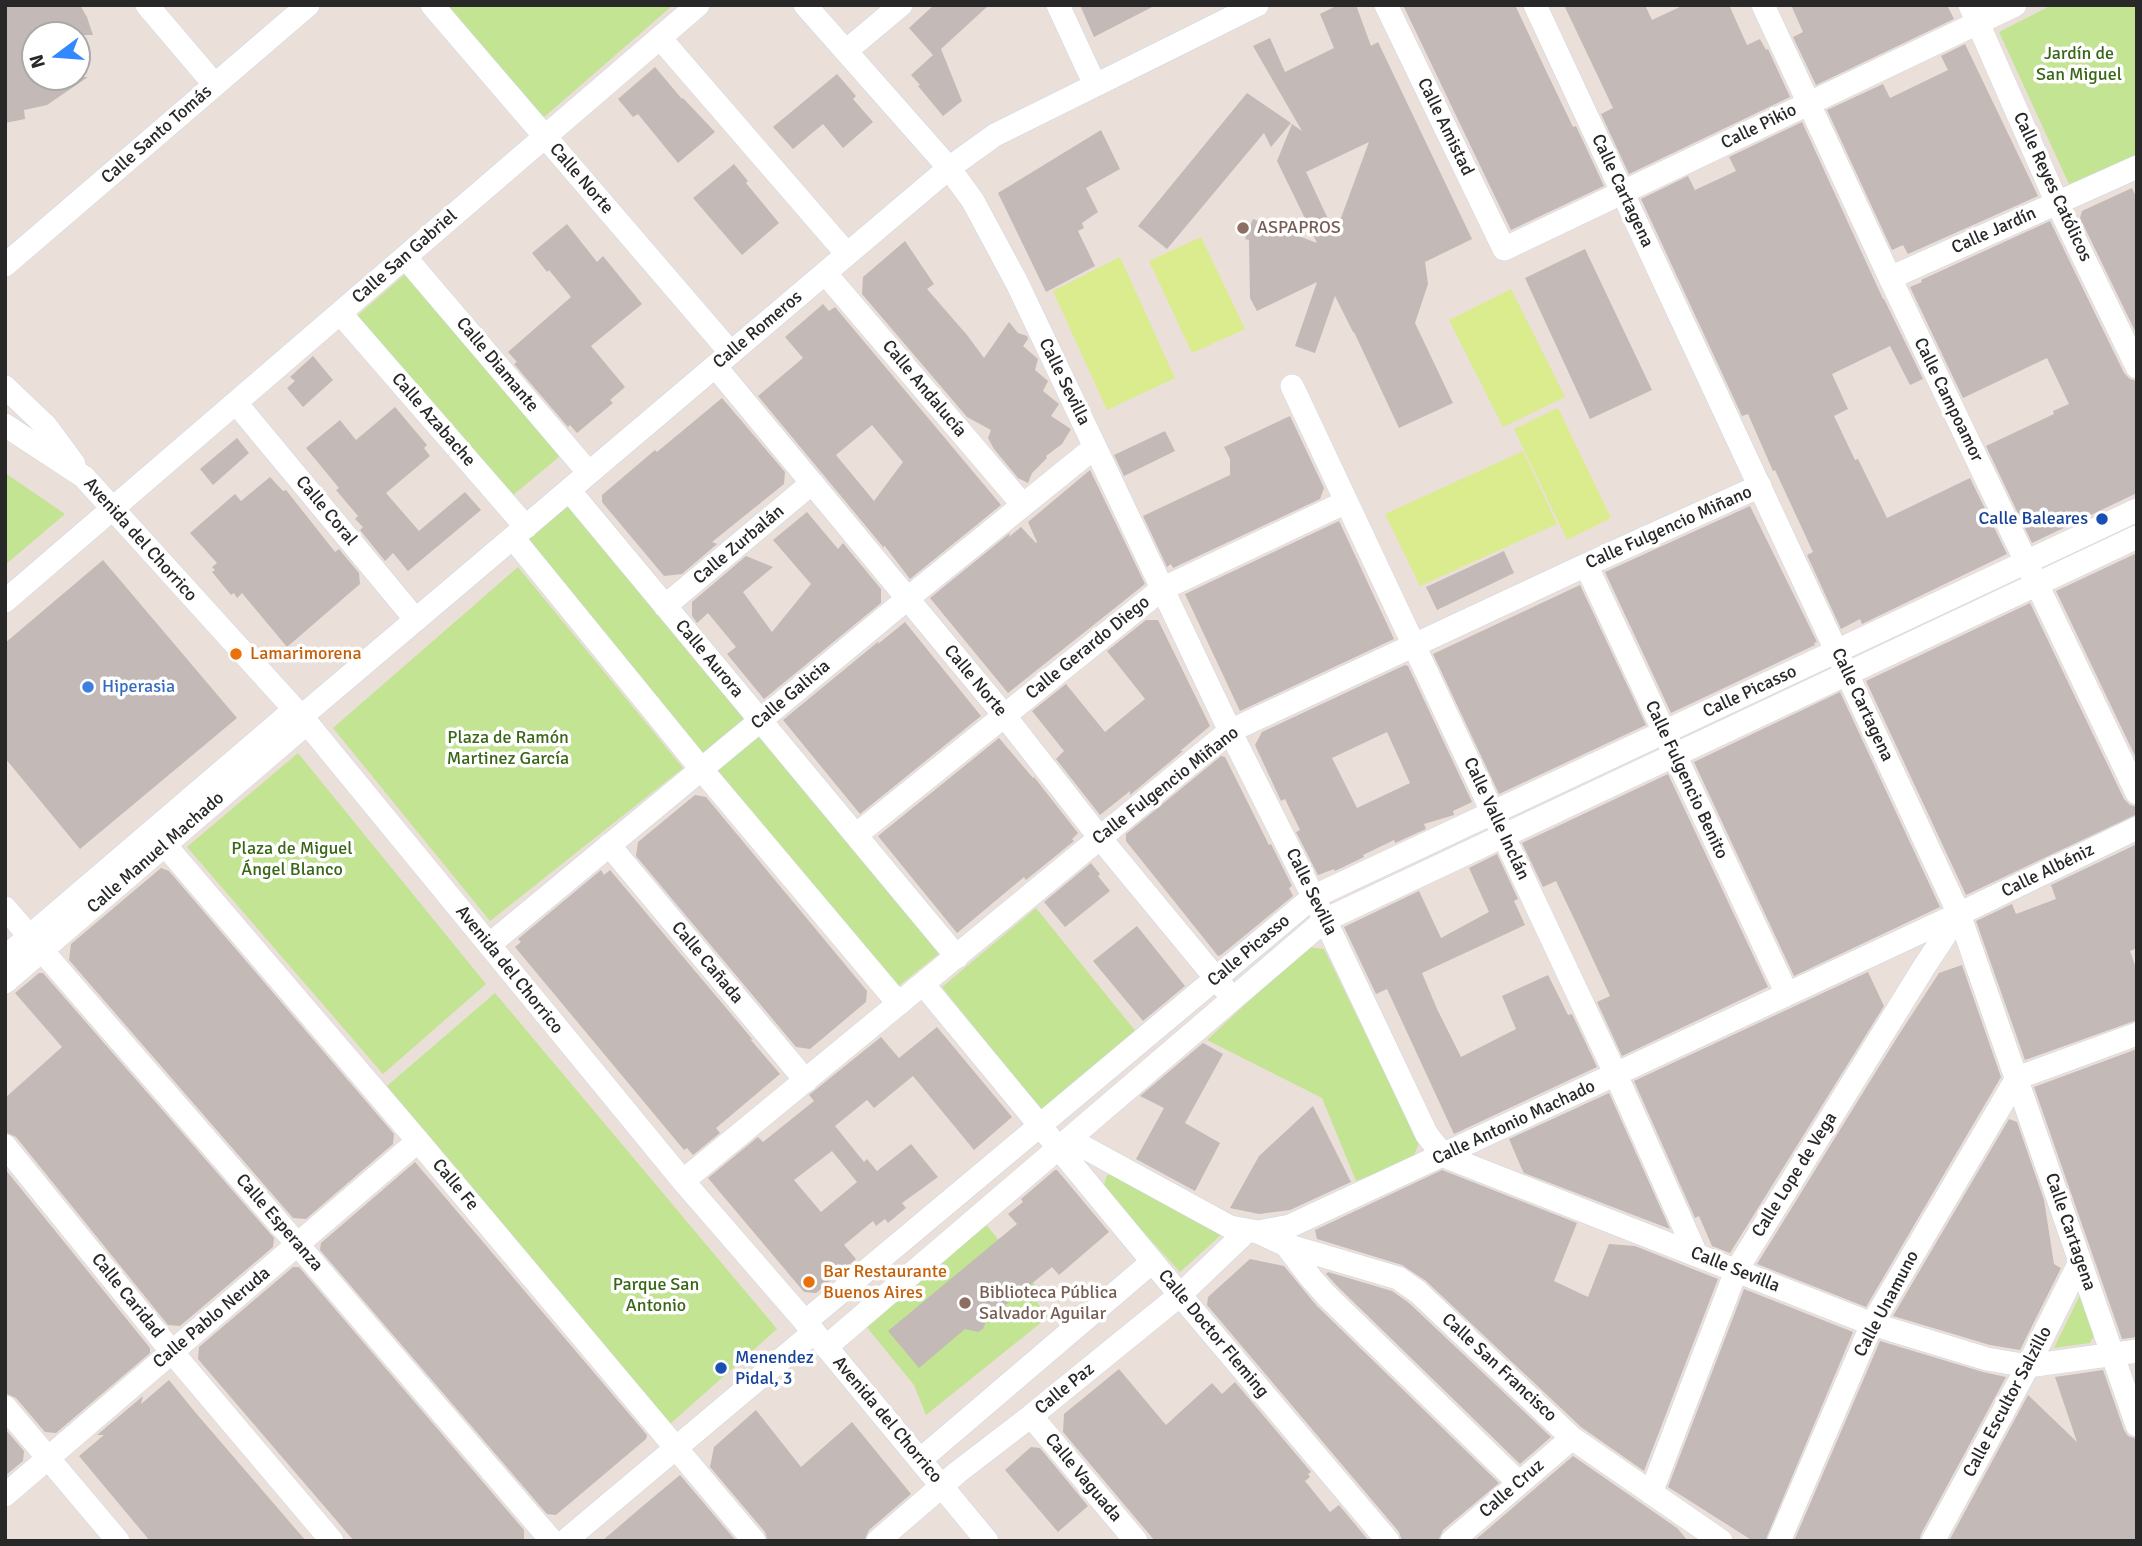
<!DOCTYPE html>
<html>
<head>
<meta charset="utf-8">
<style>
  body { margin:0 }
  #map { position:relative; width:2142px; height:1546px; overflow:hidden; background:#ebdfd9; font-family:Signika,sans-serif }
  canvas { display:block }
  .frame { position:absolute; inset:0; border:7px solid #282828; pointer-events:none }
  .north { position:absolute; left:21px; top:21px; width:70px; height:70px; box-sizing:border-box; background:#fff; border:2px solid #a9a9a9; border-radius:50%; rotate:254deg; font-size:19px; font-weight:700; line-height:28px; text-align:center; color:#282828 }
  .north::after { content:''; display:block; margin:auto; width:24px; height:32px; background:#3289ff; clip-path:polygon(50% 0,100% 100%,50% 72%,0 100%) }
</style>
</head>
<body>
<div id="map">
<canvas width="2142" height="1546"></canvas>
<div class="frame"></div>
<div class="north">N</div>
</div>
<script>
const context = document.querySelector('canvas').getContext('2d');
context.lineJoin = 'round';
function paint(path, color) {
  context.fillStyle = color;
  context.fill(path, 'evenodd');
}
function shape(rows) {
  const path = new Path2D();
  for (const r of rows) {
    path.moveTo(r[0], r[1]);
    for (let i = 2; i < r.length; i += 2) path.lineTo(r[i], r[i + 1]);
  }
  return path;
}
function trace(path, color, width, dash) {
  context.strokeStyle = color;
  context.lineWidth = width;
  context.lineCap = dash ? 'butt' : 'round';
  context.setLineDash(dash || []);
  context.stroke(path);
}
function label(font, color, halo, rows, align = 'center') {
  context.font = font + ' Signika,sans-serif';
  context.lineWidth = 7;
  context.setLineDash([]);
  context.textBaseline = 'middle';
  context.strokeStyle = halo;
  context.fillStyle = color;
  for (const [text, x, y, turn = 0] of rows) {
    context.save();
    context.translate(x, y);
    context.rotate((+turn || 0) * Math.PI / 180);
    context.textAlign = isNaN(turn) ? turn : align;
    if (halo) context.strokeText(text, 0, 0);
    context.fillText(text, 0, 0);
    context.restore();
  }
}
const green = shape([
  [448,5,673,5,543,118],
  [2052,5,2137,5,2137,155,2069,184,1999,32],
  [410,270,565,452,512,496,357,316],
  [5,473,65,514,5,565],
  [570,503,745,718,703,754,526,541],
  [518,567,683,768,490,921,333,728],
  [760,731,941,952,895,989,714,769],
  [298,753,486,984,383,1074,187,847],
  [1036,908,1137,1033,1041,1111,942,987],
  [1307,947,1324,949,1419,1143,1413,1158,1356,1181,1322,1098,1207,1040],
  [495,993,777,1329,670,1424,387,1086],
  [1107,1175,1121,1175,1222,1234,1180,1272,1103,1188],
  [984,1222,1037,1287,1030,1293,1048,1317,926,1415,914,1385,865,1325],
  [2080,1295,2094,1336,2090,1343,2054,1348]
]);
const pitch = shape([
  [1201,237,1245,329,1192,353,1149,261],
  [1120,257,1175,378,1107,410,1053,291],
  [1511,289,1565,397,1503,427,1449,320],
  [1558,408,1611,518,1567,540,1514,429],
  [1523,451,1557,524,1420,586,1385,514]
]);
const building = shape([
  [5,5,80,5,87,17,93,35,35,35,35,77,88,77,47,105,24,110,25,119,5,123],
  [934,5,989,5,941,49,962,101,943,116,918,86,920,85,911,75,933,55,909,28],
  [1080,5,1156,5,1094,37],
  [1338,5,1356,5,1371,46,1378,42,1472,239,1425,262,1428,284,1415,323,1453,403,1399,428,1354,332,1353,332,1335,296,1315,353,1295,346,1317,282,1257,311,1250,298,1249,240,1245,239,1253,219,1317,243,1277,161,1292,124,1302,131,1253,46,1270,38,1285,72,1334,48,1320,14],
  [1369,142,1335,234,1306,172],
  [1403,5,1515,5,1548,75,1573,127,1576,126,1604,186,1511,230],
  [1564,5,1645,5,1652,20,1684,5,1729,5,1747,45,1760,39,1766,50,1768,49,1790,97,1629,174,1601,114,1613,108],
  [1791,5,1947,5,1954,19,1816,85,1793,37,1803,32],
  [1965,44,2038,196,1908,254,1903,245,1892,250,1827,110,1883,84,1890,98,1948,70,1941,56],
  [655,67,682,99,683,98,715,132,678,163,638,114,633,117,618,99],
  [837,74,856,96,853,99,873,122,843,148,823,124,793,149,773,127],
  [1247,93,1291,123,1271,147,1264,133,1167,249,1138,226],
  [1802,122,1883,299,1884,299,1923,379,1910,385,1890,346,1832,374,1848,409,1834,416,1855,460,1858,459,1887,518,1970,478,2007,554,1862,624,1860,619,1841,629,1807,555,1813,552,1775,470,1773,471,1748,414,1742,416,1641,199,1688,176,1695,190,1736,171,1729,157],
  [1101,130,1120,169,1086,188,1098,212,1082,223,1084,228,1078,231,1095,266,1046,292,998,193],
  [734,164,748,181,746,183,779,223,742,255,693,198],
  [2132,188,2137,199,2137,335,2080,218,2082,211],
  [2050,221,2124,373,2130,379,2137,381,2137,493,2032,543,1986,446,2054,414,2053,411,2069,404,2047,358,1963,398,1910,287,1922,282,1921,280],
  [567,224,597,262,603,256,642,304,591,346,625,387,610,400,613,403,577,433,570,425,568,427,514,364,517,362,508,352,571,297,549,270,547,272,532,253],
  [905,241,934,284,927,289,967,335,984,358,1009,322,1018,333,1027,336,1028,339,1023,346,1038,359,1035,370,1048,381,1043,391,1059,404,1051,416,1071,429,1062,444,1046,456,1047,458,1032,473,1028,483,1018,478,994,449,988,438,991,430,967,417,862,294,863,277],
  [1585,249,1652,390,1590,419,1525,278],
  [823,304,829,311,835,307,1001,505,910,579,884,545,884,548,758,396,803,358,785,337],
  [872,425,903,462,874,501,836,455],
  [313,356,333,380,303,407,287,388,295,381,290,377],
  [722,398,785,472,784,484,712,542,717,544,682,574,664,576,602,502,602,495,655,450,657,452],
  [395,407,427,445,424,448,430,456,386,493,419,531,465,492,481,510,408,571,393,553,385,561,360,530,363,527,355,519,358,516,336,490,339,488,306,448,340,420,356,440],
  [1290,416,1324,488,1320,499,1173,568,1171,564,1167,567,1143,516,1230,475,1230,459,1224,447],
  [1165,431,1175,451,1124,476,1114,455],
  [237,438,249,453,213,485,200,469],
  [1090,470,1145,584,1008,693,930,598,1010,533,1009,537,1021,527,1036,543,1037,542,1028,522],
  [270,477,283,491,286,490,335,552,339,549,359,573,360,584,287,647,242,593,237,598,234,593,231,595,212,572,215,570,212,567,217,563,190,533,235,494,241,501],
  [1750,506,1817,642,1814,643,1815,645,1671,713,1605,572],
  [807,512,838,549,843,543,881,589,881,603,764,699,727,654,736,647,708,613,697,623,692,616,692,602,746,556,773,567,743,592,772,632,811,584,773,540],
  [1339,521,1394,639,1240,711,1185,594],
  [1504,551,1514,573,1437,610,1426,587],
  [2137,553,2137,760,2056,591],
  [103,560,237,718,80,849,5,758,5,643],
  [1580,585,1646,725,1499,794,1433,654],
  [2030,603,2124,799,2130,805,2137,807,2137,814,1966,895,1866,681],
  [1146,620,1158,620,1210,726,1180,751,1183,751,1130,795,1130,791,1100,815,1056,759,1064,751,1032,711,1066,684,1105,732,1145,699,1107,651],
  [905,622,981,716,860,814,783,720,879,641,878,644],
  [1405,665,1408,666,1472,802,1453,811,1454,815,1424,824,1426,829,1395,843,1394,840,1363,855,1364,857,1335,871,1334,869,1318,875,1296,832,1300,830,1285,799,1281,801,1255,745,1262,732],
  [1387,732,1410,783,1357,808,1332,758],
  [1840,692,1940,907,1794,976,1694,762],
  [999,738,1033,778,1034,777,1078,833,1072,839,1074,841,1026,880,1024,877,957,933,878,836],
  [1221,756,1225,757,1269,845,1271,844,1292,886,1289,888,1293,896,1221,955,1218,956,1126,841,1126,834],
  [1668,774,1768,987,1622,1056,1597,1002,1610,996,1578,927,1556,881,1543,887,1522,843],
  [695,795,706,797,867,991,866,1002,810,1049,796,1047,636,856,638,842],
  [2137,844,2137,948,2130,951,2137,971,2137,1020,2025,1060,1976,921,2012,904,2016,914,2056,899,2051,885],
  [1497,854,1518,899,1514,901,1525,925,1422,973,1437,1009,1461,1057,1516,1029,1502,996,1548,975,1568,1015,1572,1014,1597,1067,1454,1134,1387,989,1376,994,1344,927,1419,891,1441,938,1489,912,1469,868],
  [1091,863,1100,874,1098,876,1110,891,1065,927,1044,902],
  [161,868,169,871,394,1134,393,1144,306,1219,293,1218,69,960,71,944],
  [601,870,604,875,610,870,753,1040,750,1039,780,1074,716,1128,720,1133,693,1155,687,1148,684,1150,515,947,521,942,518,939],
  [1137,926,1185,986,1143,1021,1093,961],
  [1962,965,2001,1077,1866,1307,1757,1264,1898,1036,1939,973],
  [1868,972,1884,1006,1730,1253,1712,1246,1699,1216,1695,1218,1634,1081],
  [39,973,43,973,274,1238,273,1247,180,1326,168,1325,16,1137,5,1132,5,1098,62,1047,15,993],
  [937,1027,1012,1117,974,1150,913,1076,874,1108,867,1100,835,1126,864,1162,867,1159,877,1171,911,1144,938,1177,902,1203,906,1208,888,1223,885,1219,876,1226,873,1221,844,1245,856,1259,816,1293,804,1292,708,1178,758,1137,763,1142,814,1101,809,1095,881,1037,899,1058],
  [832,1151,857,1182,821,1212,794,1180],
  [1203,1043,1223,1054,1185,1123,1220,1143,1195,1191,1136,1159,1164,1108,1140,1096],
  [2137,1049,2137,1337,2122,1339,2034,1087],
  [1609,1093,1670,1229,1524,1173,1521,1167,1509,1139],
  [1313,1106,1351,1182,1290,1210,1259,1214,1230,1208,1259,1156],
  [2009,1119,2017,1122,2044,1200,2054,1264,2061,1268,2020,1350,1990,1345,1893,1316],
  [415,1162,647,1435,646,1439,556,1515,547,1514,320,1250,321,1243],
  [5,1169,150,1348,150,1353,56,1433,45,1432,16,1398,5,1393],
  [1055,1170,1057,1170,1109,1232,1059,1275,1052,1267,986,1321,983,1329,978,1332,965,1329,919,1368,888,1331,1017,1224,1008,1214,1023,1202,1021,1199],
  [1442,1170,1577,1223,1554,1281,1588,1297,1609,1244,1635,1246,1718,1279,1644,1471,1581,1427,1426,1281,1402,1265,1317,1239,1315,1230],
  [1250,1259,1284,1266,1316,1305,1499,1483,1443,1530,1438,1541,1402,1541,1399,1532,1207,1305,1208,1297],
  [293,1267,299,1267,524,1530,524,1541,354,1541,198,1359,199,1347],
  [1328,1272,1392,1291,1409,1303,1551,1437,1520,1464,1336,1285,1326,1274],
  [1744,1289,1853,1332,1765,1541,1753,1541,1668,1487],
  [1880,1341,1983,1372,2006,1377,1921,1534,1919,1541,1794,1541],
  [1119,1369,1166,1425,1212,1383,1222,1394,1235,1382,1311,1472,1308,1474,1310,1477,1305,1481,1330,1512,1339,1505,1369,1541,1155,1541,1063,1432,1064,1414],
  [2103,1370,2124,1430,2128,1436,2137,1439,2137,1541,1949,1541,2028,1395,2077,1442,2055,1377],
  [169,1380,195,1412,306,1541,150,1541,79,1456,104,1435,97,1435,143,1396,141,1404],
  [756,1410,801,1467,852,1422,911,1494,869,1530,864,1541,768,1541,765,1532,710,1467,714,1447],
  [5,1429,24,1451,23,1461,5,1476],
  [1031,1447,1040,1448,1088,1506,1058,1532,1005,1470],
  [1573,1456,1677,1528,1688,1541,1474,1541],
  [680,1475,736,1541,602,1541,644,1505]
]);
const street = shape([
  [147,5,215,85],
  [432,5,731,353],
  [805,5,949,168,973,201,1017,283,1230,731,1325,920,1427,1135,1444,1156,1872,1324,1987,1359,2028,1366,2137,1351],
  [1058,5,1095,85],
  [1386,5,1504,249,2015,5],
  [1535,5,1959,914,2137,1425],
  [1763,5,1890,278,2137,793],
  [1970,5,2057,203,2137,367],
  [660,38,847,254],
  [846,51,901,5],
  [405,257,589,473],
  [5,265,308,5],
  [825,273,1023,505],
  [1890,278,2137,167],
  [340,313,526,527],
  [715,366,1004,715,1100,838,1224,988],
  [1292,386,1616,1075,1696,1254],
  [5,387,46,426,74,464],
  [236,403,416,620],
  [5,425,84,477,307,723,683,1181,814,1332,987,1541],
  [569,490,957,957],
  [513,538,702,770,899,1004],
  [1586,565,1787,994],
  [5,601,698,5],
  [665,606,812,483],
  [301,717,949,168,995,135,1257,5],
  [153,831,418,1141,754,1541],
  [856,835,1162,589,1346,502],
  [609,845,806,1081],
  [5,908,298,1245,552,1541],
  [489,945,907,599,1095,447],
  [5,957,294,710],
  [5,982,307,723],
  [923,984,1180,1295,1388,1541],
  [1069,1139,1230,1227,1258,1232,1290,1226,1959,914,2137,828],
  [5,1146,172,1352,332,1541],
  [683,1181,1230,731,1586,565,1760,486],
  [1258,1232,1286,1245,1398,1278,1418,1292,1572,1438,1721,1541],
  [1286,1245,1311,1278,1326,1295,1519,1483],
  [805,1322,1313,897,2137,510],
  [826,1347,1325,920,2137,537],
  [5,1407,118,1541],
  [1031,1416,1136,1541],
  [920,1460,1152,1262],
  [1651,1493,1736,1271,1924,967,1959,914],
  [5,1495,418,1141],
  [565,1541,814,1332],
  [878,1541,958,1472,1031,1416,1180,1295,1247,1231],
  [1452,1541,1572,1438],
  [1779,1541,1872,1324,2017,1078,2137,1034],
  [1933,1541,2028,1366,2080,1262]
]);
const markers = [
  [1243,228,7,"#8d6e63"],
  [2102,519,7,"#1a4fb4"],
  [236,654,7,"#e8710a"],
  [88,687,7,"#3f7fe0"],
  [809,1282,7,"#e8710a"],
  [965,1303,7,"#8d6e63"],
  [721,1368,7,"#1a4fb4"]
];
const parkNames = [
  ["Jardín de",2079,54],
  ["San Miguel",2079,75],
  ["Plaza de Ramón",508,738],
  ["Martinez García",508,759],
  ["Plaza de Miguel",292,849],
  ["Ángel Blanco",292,870],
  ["Parque San",656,1285],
  ["Antonio",656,1306]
];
const streetNames = [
  ["Calle Amistad",1445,127,64],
  ["Calle Pikio",1759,127,-26],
  ["Calle Santo Tomás",157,135,-41],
  ["Calle Norte",581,179,49],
  ["Calle Reyes Católicos",2052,187,65],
  ["Calle Cartagena",1622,191,65],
  ["Calle Jardín",1994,231,-24],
  ["Calle San Gabriel",405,257,-41],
  ["Calle Romeros",758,330,-40],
  ["Calle Diamante",497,365,50],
  ["Calle Sevilla",1064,382,64],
  ["Calle Andalucía",924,389,50],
  ["Calle Campoamor",1948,400,64],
  ["Calle Azabache",433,420,49],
  ["Calle Coral",326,511,50],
  ["Calle Fulgencio Miñano",1669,528,-24],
  ["Avenida del Chorrico",140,540,48],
  ["Calle Zurbalán",739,545,-40],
  ["Calle Gerardo Diego",1088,648,-39],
  ["Calle Aurora",709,659,50],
  ["Calle Norte",975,681,50],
  ["Calle Picasso",1750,692,-25],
  ["Calle Galicia",791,695,-40],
  ["Calle Cartagena",1862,705,65],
  ["Calle Fulgencio Benito",1686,780,65],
  ["Calle Fulgencio Miñano",1166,786,-38],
  ["Calle Valle Inclán",1496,819,65],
  ["Calle Manuel Machado",156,853,-41],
  ["Calle Albéniz",2048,871,-26],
  ["Calle Sevilla",1311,892,64],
  ["Calle Picasso",1249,951,-40],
  ["Calle Cañada",707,963,50],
  ["Avenida del Chorrico",509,970,51],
  ["Calle Antonio Machado",1514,1123,-25],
  ["Calle Lope de Vega",1795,1175,-58],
  ["Calle Fe",455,1185,50],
  ["Calle Esperanza",279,1223,49],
  ["Calle Cartagena",2070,1232,71],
  ["Calle Sevilla",1735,1270,22],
  ["Calle Caridad",127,1296,51],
  ["Calle Unamuno",1887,1304,-62],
  ["Calle Pablo Neruda",212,1318,-40],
  ["Calle Doctor Fleming",1213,1334,50],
  ["Calle San Francisco",1499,1368,43],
  ["Calle Paz",1065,1389,-39],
  ["Calle Escultor Salzillo",2008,1402,-62],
  ["Avenida del Chorrico",887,1420,50],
  ["Calle Vaguada",1083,1478,50],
  ["Calle Cruz",1512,1489,-41]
];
const educationNames = [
  ["ASPAPROS",1257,228],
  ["Biblioteca Pública",979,1293],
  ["Salvador Aguilar",979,1314]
];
const transitNames = [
  ["Calle Baleares",2088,519],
  ["Menendez",735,1358,"left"],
  ["Pidal, 3",735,1379,"left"]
];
const foodNames = [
  ["Lamarimorena",250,654],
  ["Bar Restaurante",823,1272],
  ["Buenos Aires",823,1293]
];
const shopNames = [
  ["Hiperasia",102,687]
];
paint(green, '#c2e493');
paint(pitch, '#daec8e');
paint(building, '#c3b9b6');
trace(street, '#ced7e2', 24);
trace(street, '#fff', 23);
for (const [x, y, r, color] of markers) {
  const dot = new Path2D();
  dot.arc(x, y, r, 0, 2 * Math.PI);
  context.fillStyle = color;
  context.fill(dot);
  trace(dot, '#fff', 2.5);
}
label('18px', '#3a6617', '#fff', parkNames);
label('18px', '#282828', '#fff', streetNames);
label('18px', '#785e54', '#fff', educationNames, 'left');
label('18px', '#164399', '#fff', transitNames, 'right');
label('18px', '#c56008', '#fff', foodNames, 'left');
label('18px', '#366cbe', '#fff', shopNames, 'left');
</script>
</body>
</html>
